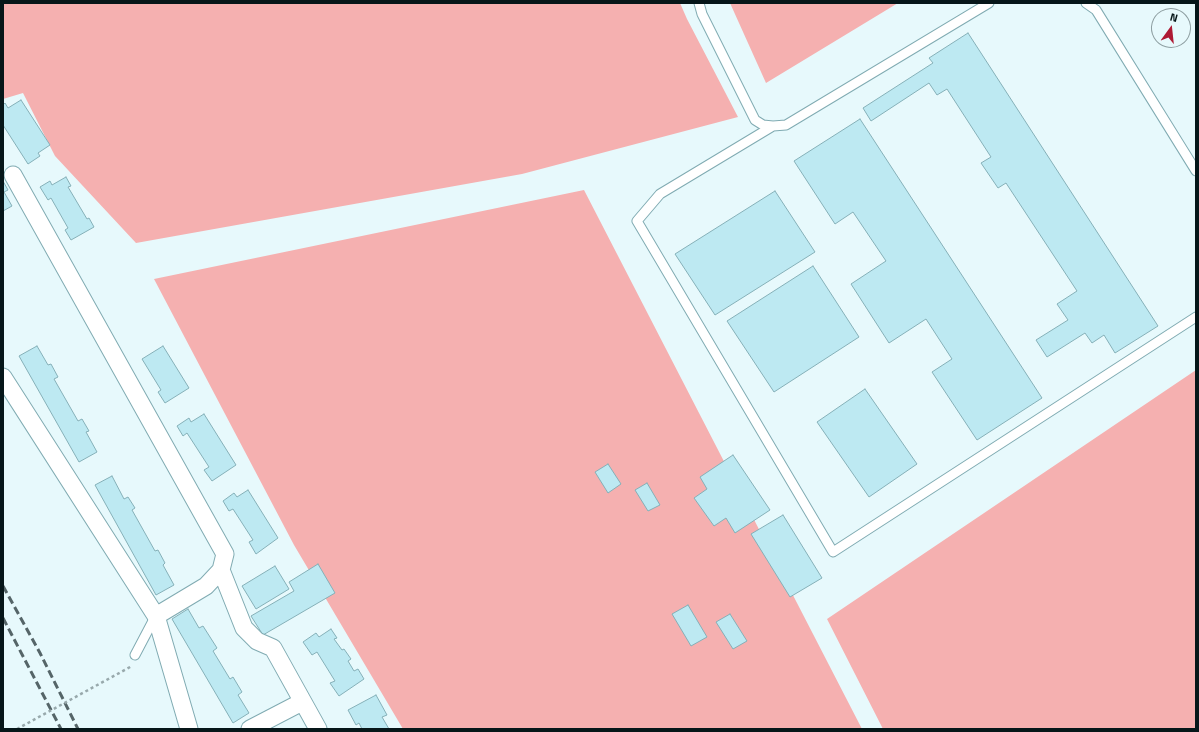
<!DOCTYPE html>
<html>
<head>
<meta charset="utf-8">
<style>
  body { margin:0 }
  #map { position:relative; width:1199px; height:732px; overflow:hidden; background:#e7f9fc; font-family:"Titillium Web",sans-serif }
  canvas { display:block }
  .frame { position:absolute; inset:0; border:4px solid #061619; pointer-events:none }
  .north { position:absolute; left:1151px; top:8px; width:40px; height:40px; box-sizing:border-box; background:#e7f9fc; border:1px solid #8d9ea1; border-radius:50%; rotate:15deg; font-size:11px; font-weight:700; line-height:16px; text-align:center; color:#061619 }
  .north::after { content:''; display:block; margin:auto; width:14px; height:18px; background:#ae1a34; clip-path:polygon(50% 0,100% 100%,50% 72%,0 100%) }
</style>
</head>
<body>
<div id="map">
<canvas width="1199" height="732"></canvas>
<div class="frame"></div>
<div class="north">N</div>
</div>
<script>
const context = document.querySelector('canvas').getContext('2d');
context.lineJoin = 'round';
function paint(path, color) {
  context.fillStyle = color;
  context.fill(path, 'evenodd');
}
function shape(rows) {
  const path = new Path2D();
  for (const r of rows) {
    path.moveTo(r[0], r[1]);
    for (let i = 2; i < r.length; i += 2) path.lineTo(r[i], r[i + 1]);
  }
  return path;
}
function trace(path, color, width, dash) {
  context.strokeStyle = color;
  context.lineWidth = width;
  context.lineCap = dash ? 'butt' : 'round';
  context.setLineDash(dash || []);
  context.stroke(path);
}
const green = shape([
  [3,3,680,3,687,19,738,117,522,174,136,243,55,156,23,93,3,99],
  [730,3,898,3,766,83],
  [584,190,862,729,403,729,294,545,154,279],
  [1196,370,1196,729,883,729,827,619]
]);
const building = shape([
  [968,33,1158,326,1115,353,1104,335,1092,343,1085,333,1047,357,1036,340,1068,320,1057,304,1077,291,1006,183,998,188,981,163,991,157,947,89,937,95,929,83,871,121,863,108,933,63,929,58,968,33],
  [21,100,50,145,38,153,40,156,28,164,3,125,3,105,5,103,8,108,21,100],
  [860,119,1042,398,977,440,932,372,952,359,926,319,889,343,851,284,886,261,853,212,835,224,794,161,860,119],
  [66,177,71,186,68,187,87,219,89,218,94,227,71,240,65,230,68,228,51,198,48,200,40,187,50,181,52,185,66,177],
  [3,181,8,190,4,192,12,206,3,211,3,181],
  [775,191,815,252,715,315,675,254,775,191],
  [813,266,859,337,774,392,727,321,813,266],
  [37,346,48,365,51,364,58,377,54,379,78,421,82,419,89,431,86,432,97,452,79,462,19,356,37,346],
  [163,346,189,388,165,403,158,392,161,390,142,359,163,346],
  [865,389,917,464,869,497,817,422,865,389],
  [204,414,236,465,212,481,204,470,209,467,187,433,183,436,177,426,189,418,191,422,204,414],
  [733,455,770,510,735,533,726,518,714,526,694,498,707,489,700,477,733,455],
  [608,464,621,484,608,493,595,472,608,464],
  [112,476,124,499,128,497,135,508,132,510,155,551,158,550,165,563,163,565,174,585,156,595,95,485,112,476],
  [647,483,660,505,648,511,635,490,647,483],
  [248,490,278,538,256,554,249,542,253,540,233,509,229,511,223,501,234,493,237,497,248,490],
  [783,515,822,578,790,597,751,534,783,515],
  [318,564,335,593,263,635,251,616,294,591,289,582,318,564],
  [275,566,289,589,256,609,242,586,275,566],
  [688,605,707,637,691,646,672,614,688,605],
  [188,609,199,628,203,626,217,648,213,651,230,679,233,677,242,692,238,695,249,713,233,723,172,619,188,609],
  [730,614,747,641,733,649,716,622,730,614],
  [331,629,337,638,334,639,342,650,344,649,351,659,348,661,354,671,358,669,364,679,339,696,330,683,335,681,317,652,312,655,303,642,316,633,319,637,331,629],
  [376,695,387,715,382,717,389,729,362,729,359,723,356,725,348,710,376,695]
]);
const service = shape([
  [699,3,702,14,755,120,763,125,773,126,786,125,989,3],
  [1086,3,1096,10,1196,171],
  [773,126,660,194,637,221,833,552,1196,317],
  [135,655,155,617]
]);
const minor = shape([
  [13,175,225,554,221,570,206,586,156,616],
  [3,377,156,616,189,729],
  [221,570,244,628,257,641,273,648,318,729],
  [250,729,302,702]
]);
const rail = shape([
  [3,586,40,653,78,729],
  [3,618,61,729]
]);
const pathBridge = shape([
  [17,729,132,666]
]);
paint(green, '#f5b0b0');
paint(building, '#bde9f2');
trace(building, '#85b0b8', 1);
trace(service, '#80abb2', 11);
trace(minor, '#80abb2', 19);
trace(service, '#fff', 9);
trace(minor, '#fff', 17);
trace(rail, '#556568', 3, [8, 4]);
trace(pathBridge, '#98a9ac', 2.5, [3, 3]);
</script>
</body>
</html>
